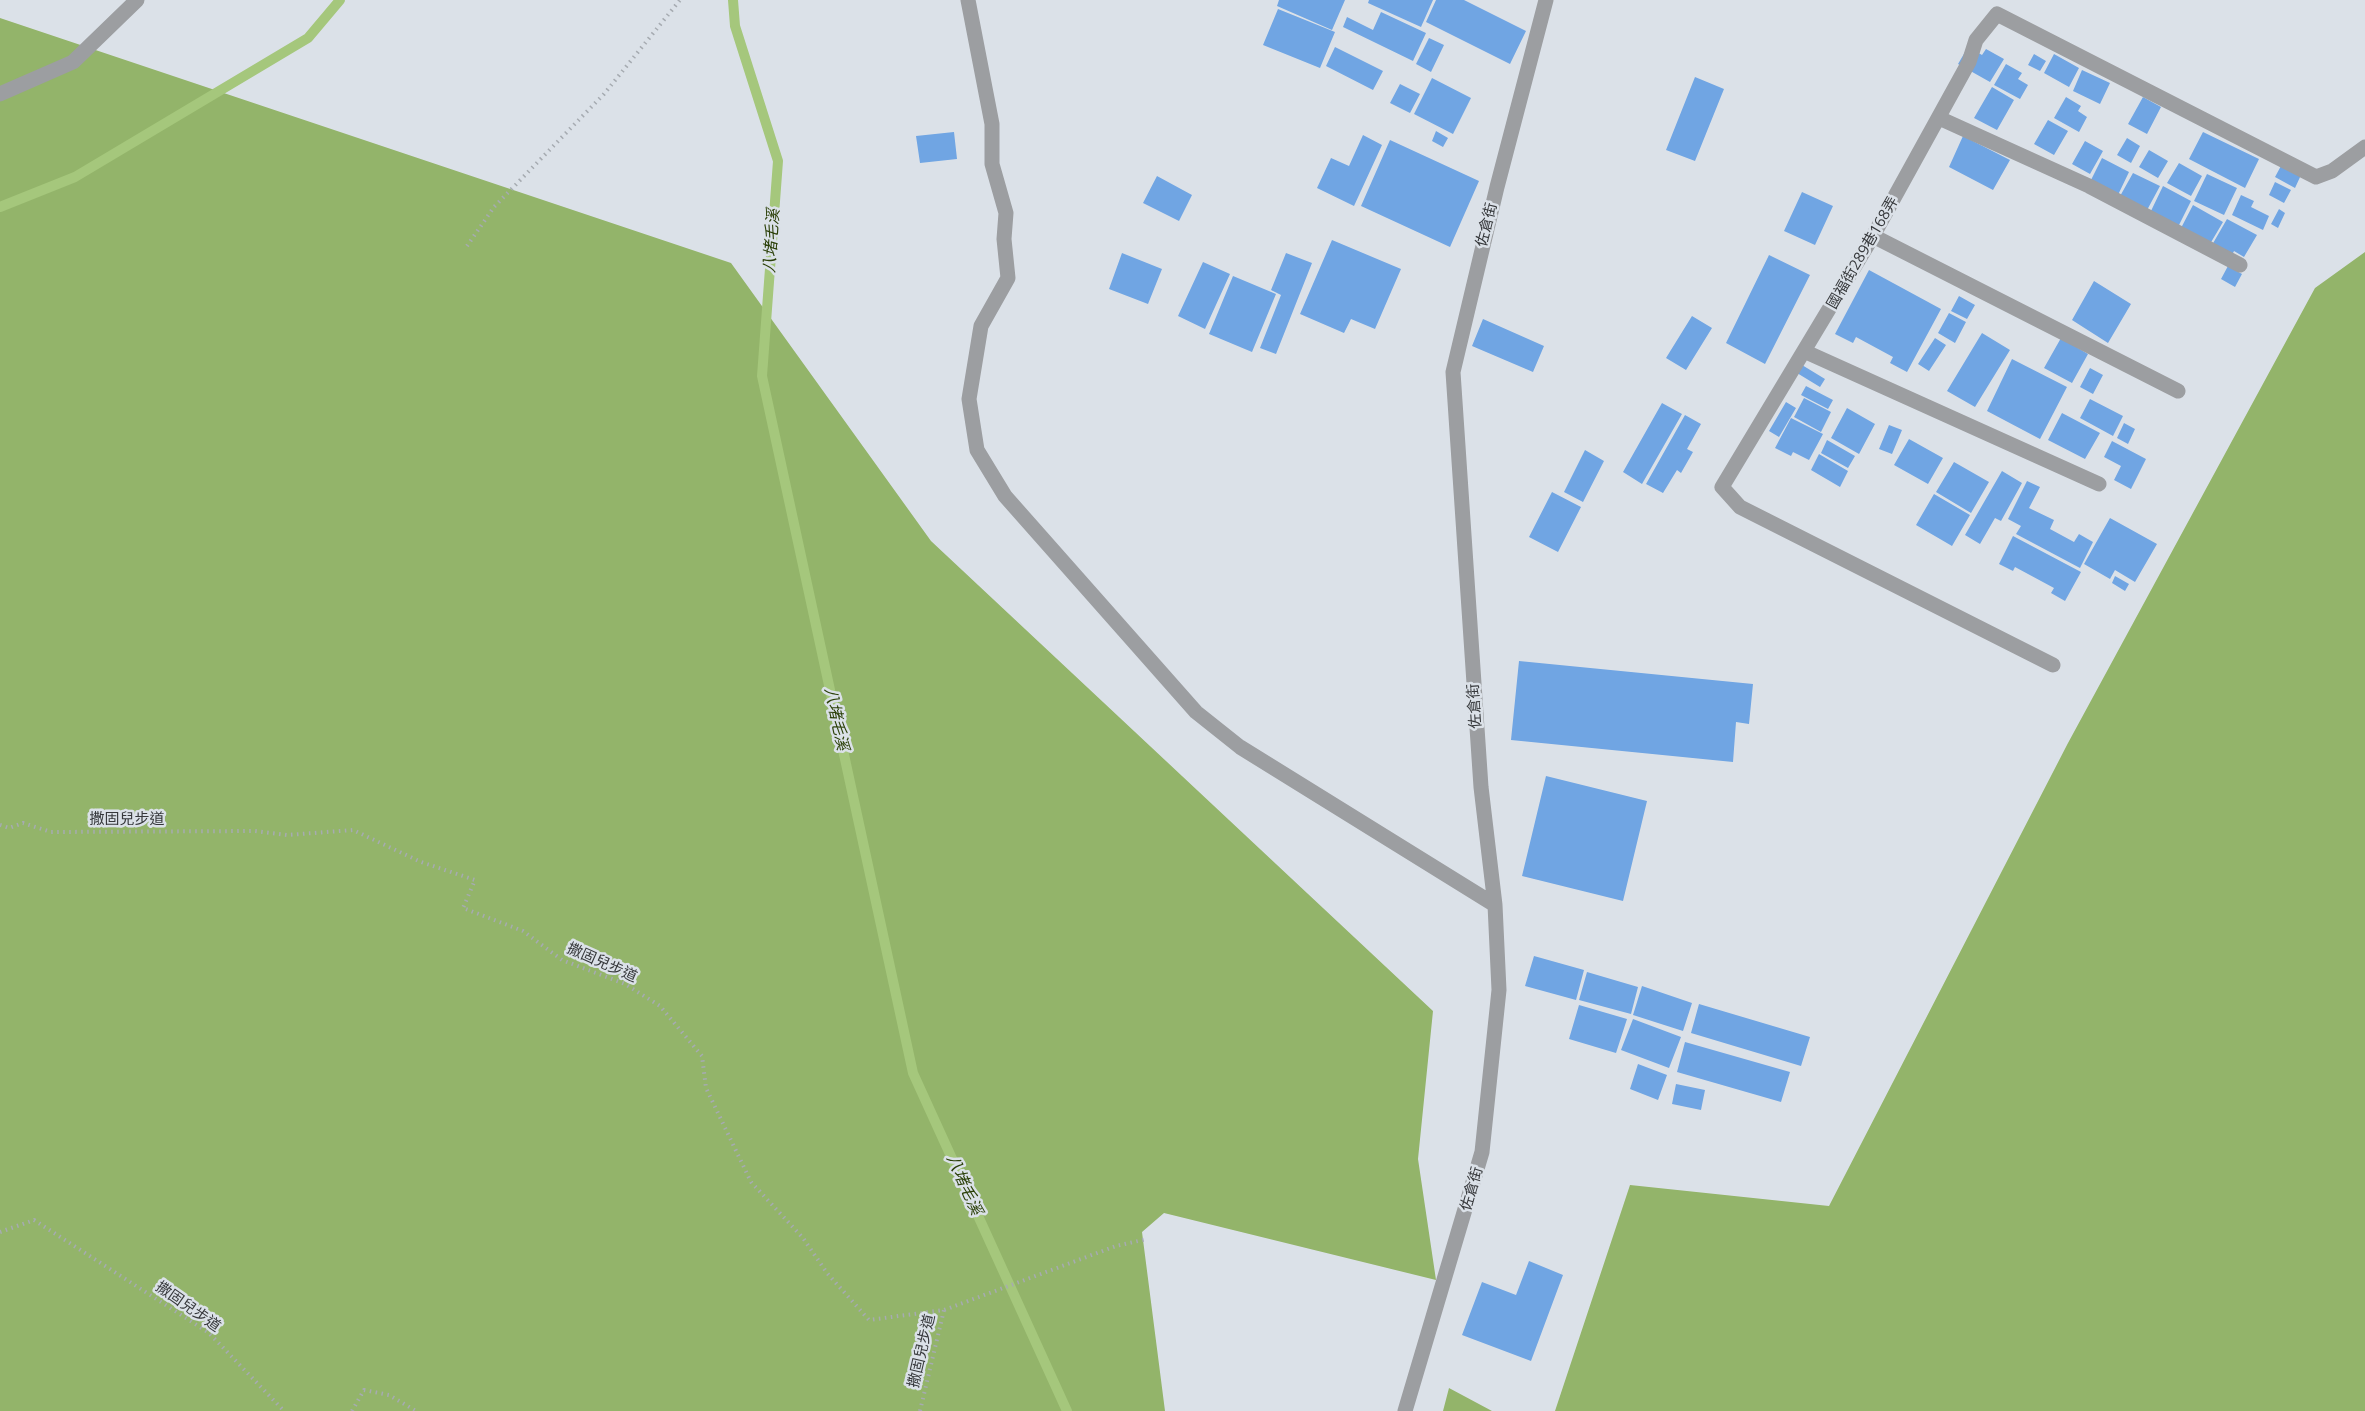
<!DOCTYPE html>
<html>
<head>
<meta charset="utf-8">
<style>
  body { margin:0 }
  canvas { display:block; background:#dbe1e8 }
</style>
</head>
<body>
<canvas width="2365" height="1411"></canvas>
<script>
const context = document.querySelector('canvas').getContext('2d');
context.lineJoin = 'round';
function paint(path, color) {
  context.fillStyle = color;
  context.fill(path, 'evenodd');
}
function shape(rows) {
  const path = new Path2D();
  for (const r of rows) {
    path.moveTo(r[0], r[1]);
    for (let i = 2; i < r.length; i += 2) path.lineTo(r[i], r[i + 1]);
  }
  return path;
}
function trace(path, color, width, dash) {
  context.strokeStyle = color;
  context.lineWidth = width;
  context.lineCap = dash ? 'butt' : 'round';
  context.setLineDash(dash || []);
  context.stroke(path);
}
function label(font, color, halo, rows, align = 'center') {
  context.font = font + ' "Open Sans","Noto Sans TC",sans-serif';
  context.lineWidth = 5;
  context.setLineDash([]);
  context.textBaseline = 'middle';
  context.strokeStyle = halo;
  context.fillStyle = color;
  for (const [text, x, y, turn = 0] of rows) {
    context.save();
    context.translate(x, y);
    context.rotate((+turn || 0) * Math.PI / 180);
    context.textAlign = isNaN(turn) ? turn : align;
    if (halo) context.strokeText(text, 0, 0);
    context.fillText(text, 0, 0);
    context.restore();
  }
}
const forest = shape([
  [0,18,731,263,931,541,1433,1011,1418,1159,1436,1280,1164,1213,1142,1232,1165,1411,0,1411],
  [2365,252,2365,1411,1555,1411,1630,1185,1829,1206,2068,743,2315,288],
  [1449,1388,1492,1411,1443,1411]
]);
const stream = shape([
  [733,0,735,26,778,161,762,376,913,1073,1067,1411],
  [0,207,75,177,308,38,340,0]
]);
const building = shape([
  [1279,0,1345,0,1332,30,1277,6],
  [1369,0,1433,0,1421,27,1368,3],
  [1436,0,1464,0,1526,31,1510,64,1426,22],
  [1278,9,1335,32,1320,68,1263,45],
  [1381,12,1426,33,1413,61,1343,27,1347,17,1373,30],
  [1429,38,1444,45,1431,72,1416,64],
  [1335,47,1383,71,1373,90,1326,66],
  [1968,47,1982,55,1986,49,2004,59,1990,82,1958,64],
  [2034,54,2046,61,2040,71,2028,65],
  [2054,54,2079,68,2069,87,2044,73],
  [2006,64,2022,73,2018,79,2028,85,2020,99,1994,85],
  [2082,70,2110,83,2100,104,2073,91],
  [1695,77,1724,89,1695,161,1666,150],
  [1432,78,1471,98,1453,134,1414,114],
  [1400,84,1420,94,1410,113,1390,103],
  [1992,87,2014,100,1997,130,1974,118],
  [2066,97,2081,106,2078,111,2087,117,2079,132,2054,118],
  [2143,97,2161,107,2147,134,2128,124],
  [2048,120,2068,131,2054,155,2034,144],
  [1436,131,1448,138,1443,147,1432,141],
  [954,132,957,159,920,163,916,136],
  [2203,132,2259,159,2245,188,2189,159],
  [1363,135,1382,145,1354,206,1317,188,1331,158,1349,166],
  [1963,136,2010,160,1993,190,1949,167],
  [2127,138,2140,146,2131,163,2117,155],
  [1390,140,1479,181,1450,247,1361,206],
  [2085,141,2103,151,2090,174,2072,164],
  [2149,150,2168,161,2158,178,2139,167],
  [2102,158,2129,172,2117,197,2090,182],
  [2179,163,2202,176,2191,196,2167,183],
  [2282,164,2301,175,2295,188,2275,177],
  [2133,173,2160,186,2146,212,2119,198],
  [2207,174,2237,188,2224,215,2194,201],
  [1157,176,1192,195,1179,221,1143,203],
  [2275,182,2291,190,2284,203,2269,195],
  [2163,186,2191,201,2178,227,2150,213],
  [1802,192,1833,206,1815,245,1784,231],
  [2241,195,2254,201,2251,207,2269,216,2263,230,2232,215],
  [2193,205,2223,222,2210,244,2181,228],
  [2279,209,2285,213,2278,228,2271,224],
  [2227,219,2257,235,2244,257,2234,251,2232,255,2212,245],
  [1332,240,1401,269,1375,329,1351,319,1344,333,1300,314],
  [1122,253,1162,269,1148,304,1109,289],
  [1286,253,1312,263,1276,354,1260,348,1281,295,1271,290],
  [1769,255,1810,275,1765,364,1726,343],
  [1203,262,1230,274,1205,329,1178,316],
  [2228,266,2242,274,2235,287,2221,279],
  [1869,270,1941,309,1907,372,1890,363,1893,357,1856,337,1853,343,1835,334],
  [1233,276,1276,294,1252,352,1209,334],
  [2094,281,2131,304,2108,343,2072,320],
  [1959,296,1975,305,1967,319,1951,311],
  [1949,313,1966,322,1955,343,1938,333],
  [1692,316,1712,328,1686,370,1666,358],
  [1483,319,1544,346,1533,372,1472,346],
  [1982,333,2010,350,1975,407,1947,391],
  [1935,338,1946,345,1929,371,1918,364],
  [2061,338,2088,354,2072,383,2044,368],
  [2012,359,2067,387,2040,439,1987,411],
  [1802,365,1825,379,1820,387,1797,373],
  [2090,368,2103,375,2093,394,2080,387],
  [1806,386,1833,400,1828,409,1801,395],
  [1804,398,1831,412,1821,432,1794,417],
  [2090,399,2123,416,2113,436,2080,418],
  [1786,402,1796,408,1779,437,1769,431],
  [1662,403,1682,414,1642,484,1623,472],
  [1847,408,1875,424,1859,454,1831,438],
  [2062,413,2100,433,2085,459,2048,440],
  [1685,415,1701,424,1687,449,1693,452,1681,473,1677,470,1663,493,1646,484],
  [1791,418,1823,434,1809,460,1793,452,1791,456,1775,448],
  [2124,423,2135,429,2128,444,2117,438],
  [1889,425,1902,430,1892,454,1879,449],
  [1909,439,1943,458,1928,484,1894,465],
  [1827,440,1855,456,1848,468,1821,453],
  [2112,441,2146,459,2131,489,2114,480,2121,466,2104,457],
  [1585,450,1604,461,1583,502,1564,492],
  [1819,454,1848,471,1840,487,1811,470],
  [1954,462,1989,482,1971,513,1936,492],
  [2002,471,2022,483,2001,521,1995,518,1980,544,1965,535],
  [2027,481,2040,487,2029,508,2054,520,2050,529,2074,542,2079,534,2093,542,2080,568,2016,534,2021,526,2008,519],
  [1552,492,1581,507,1558,552,1529,537],
  [1934,494,1970,515,1952,546,1916,525],
  [2110,518,2157,544,2135,582,2115,570,2110,579,2084,564],
  [2013,536,2081,572,2065,601,2051,593,2054,588,2015,567,2013,571,1999,564],
  [2115,576,2129,584,2125,591,2112,583],
  [1519,661,1753,684,1749,724,1736,722,1733,762,1511,740],
  [1546,776,1647,801,1623,901,1522,876],
  [1534,956,1584,970,1576,1000,1525,986],
  [1587,972,1638,987,1631,1014,1579,1000],
  [1642,986,1692,1003,1683,1031,1633,1015],
  [1699,1004,1810,1037,1801,1066,1691,1033],
  [1579,1005,1627,1019,1616,1053,1569,1039],
  [1633,1019,1681,1037,1669,1068,1621,1050],
  [1685,1042,1790,1072,1781,1102,1677,1072],
  [1638,1064,1667,1075,1658,1100,1630,1089],
  [1676,1084,1705,1090,1701,1110,1672,1104],
  [1529,1261,1563,1275,1531,1361,1462,1335,1482,1282,1516,1295]
]);
const path = shape([
  [467,246,494,207,604,94,680,0],
  [0,825,9,828,23,823,51,832,255,831,287,835,353,830,421,862,475,880,463,908,523,931,562,960,625,984,660,1006,702,1056,706,1088,751,1182,803,1238,827,1273,869,1320,944,1310,1116,1246,1147,1239],
  [0,1232,34,1220,209,1333,284,1411],
  [352,1411,364,1390,389,1395,416,1411],
  [920,1411,944,1310]
]);
const minor = shape([
  [968,0,992,124,992,164,1006,213,1004,239,1008,278,981,326,969,399,977,450,1005,496,1196,712,1240,747,1495,905],
  [0,94,73,62,137,0],
  [1939,118,2089,186,2240,265],
  [1873,236,2178,391],
  [1806,352,2099,484],
  [2053,665,1740,507,1722,487,1873,236,1969,62,1976,40,1997,14,2316,177,2332,171,2365,147],
  [1405,1411,1482,1152,1499,990,1495,905,1481,787,1453,372,1497,187,1546,0]
]);
const streetNames = [
  ["佐倉街",1487,225,-76],
  ["國福街289巷168弄",1863,253,-60],
  ["佐倉街",1475,706,-94],
  ["撒固兒步道",127,820],
  ["撒固兒步道",602,963,24],
  ["佐倉街",1472,1189,-74],
  ["撒固兒步道",188,1307,35],
  ["撒固兒步道",922,1351,-77]
];
const waterNames = [
  ["八堵毛溪",772,241,-86],
  ["八堵毛溪",836,719,78],
  ["八堵毛溪",964,1185,66]
];
paint(forest, '#93b46a');
trace(stream, '#a5c77c', 10);
paint(building, '#70a5e3');
trace(path, '#a6abb1', 4, [1.5, 4.5]);
trace(minor, '#9c9ea1', 15);
label('15px', '#36383b', '#dbe1e8', streetNames);
label('italic 16px', '#2b4008', '#dbe1e8', waterNames);
</script>
</body>
</html>
